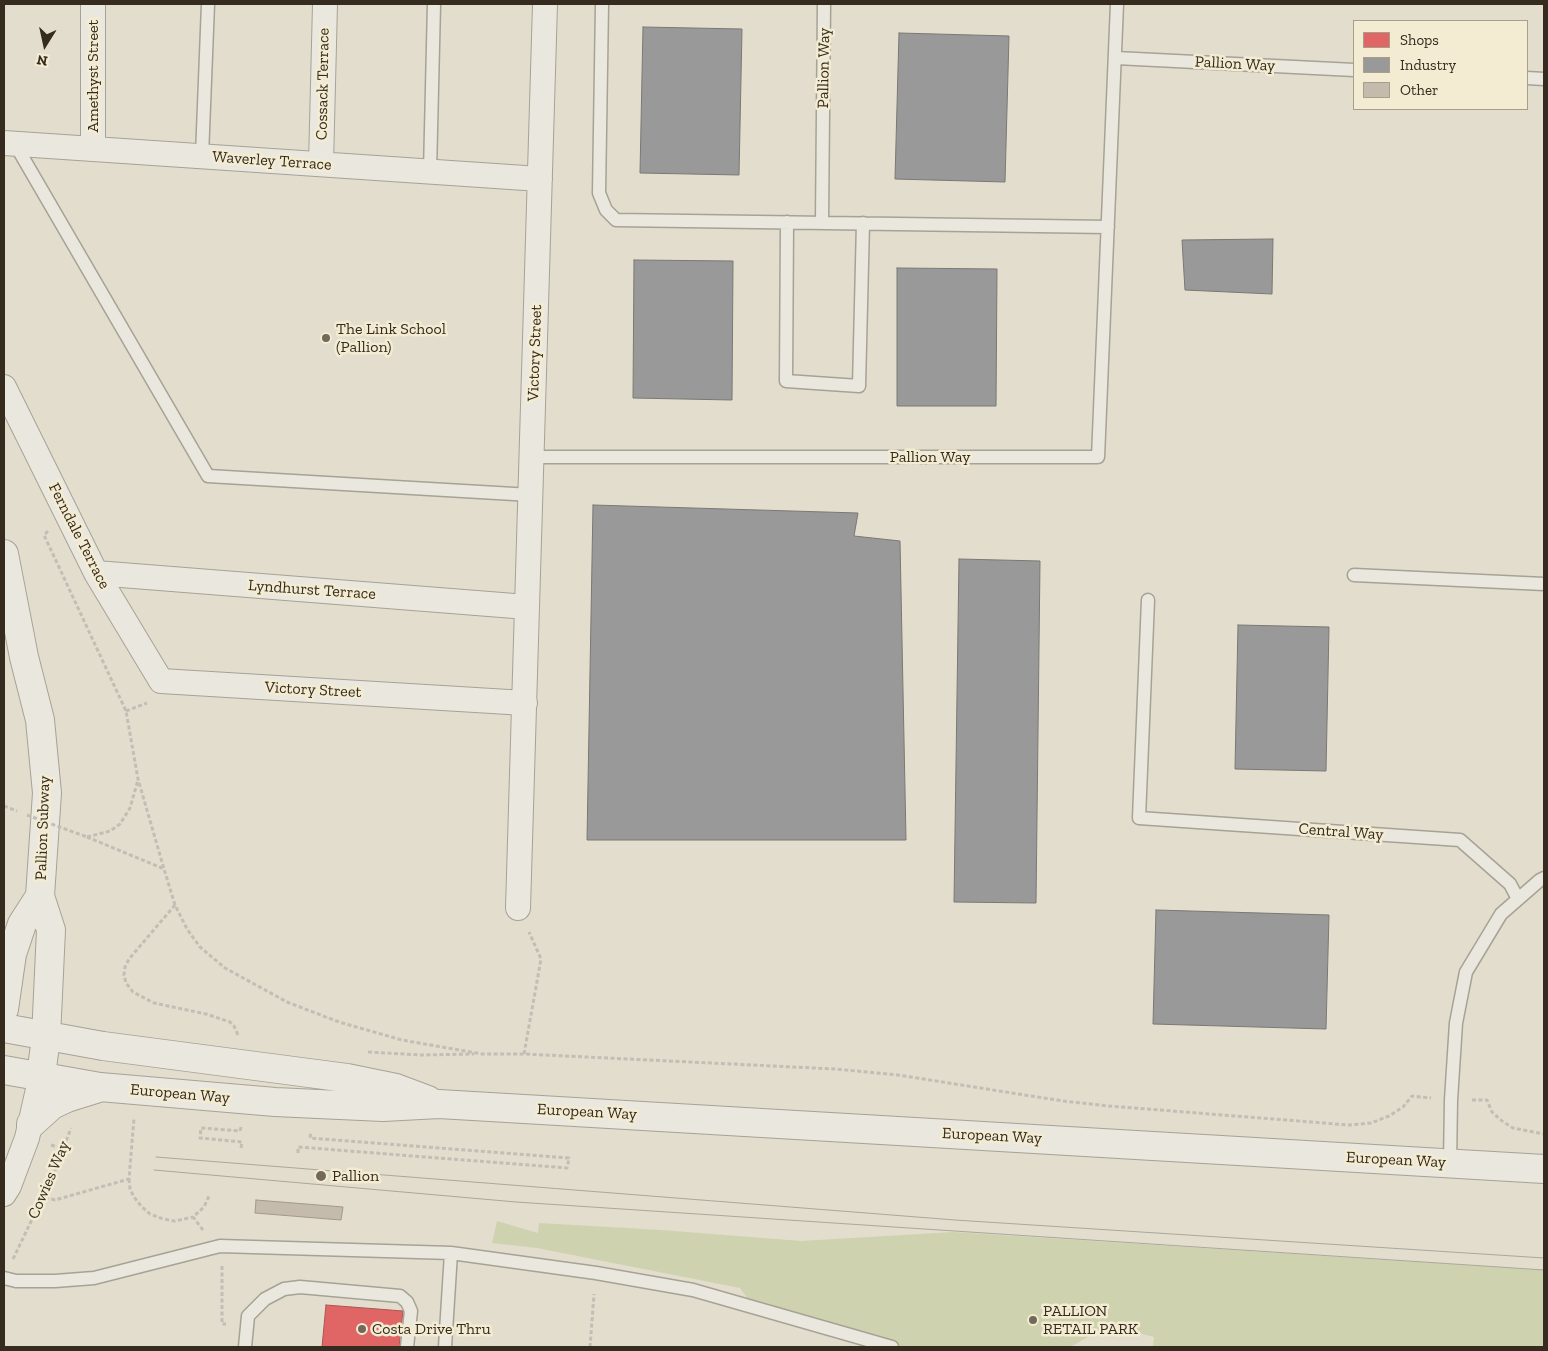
<!DOCTYPE html>
<html>
<head>
<meta charset="utf-8">
<style>
  body { margin:0 }
  #map { position:relative; width:1548px; height:1351px; overflow:hidden; background:#e2ddcc; font-family:"Zilla Slab",serif }
  canvas { display:block }
  .frame { position:absolute; inset:0; border:5px solid #352b1e; pointer-events:none }
  .legend { position:absolute; left:1353px; top:20px; width:175px; height:90px; box-sizing:border-box; background:#f3ecd2; border:1px solid #a79f8a; margin:0; padding:6px 9px; list-style:none; font-size:15px; color:#352b1e }
  .legend li { display:flex; align-items:center; gap:10px; height:25px }
  .legend b { width:25px; border:1px solid #a79f8a }
  .north { position:absolute; left:20px; top:20px; width:50px; height:50px; -webkit-text-stroke:4px #f3ecd2; paint-order:stroke; rotate:190deg; font-size:14px; font-weight:700; line-height:20px; text-align:center; color:#352b1e }
  .north::after { content:''; display:block; margin:auto; width:18px; height:22px; background:#352b1e; clip-path:polygon(50% 0,100% 100%,50% 72%,0 100%) }
</style>
</head>
<body>
<div id="map">
<canvas width="1548" height="1351"></canvas>
<div class="frame"></div>
<ul class="legend">
<li><b style="height:14px;background:#e06666"></b>Shops</li>
<li><b style="height:14px;background:#999"></b>Industry</li>
<li><b style="height:14px;background:#c5bbad"></b>Other</li>
</ul>
<div class="north">N</div>
</div>
<script>
const context = document.querySelector('canvas').getContext('2d');
context.lineJoin = 'round';
function paint(path, color) {
  context.fillStyle = color;
  context.fill(path, 'evenodd');
}
function shape(rows) {
  const path = new Path2D();
  for (const r of rows) {
    path.moveTo(r[0], r[1]);
    for (let i = 2; i < r.length; i += 2) path.lineTo(r[i], r[i + 1]);
  }
  return path;
}
function trace(path, color, width, dash) {
  context.strokeStyle = color;
  context.lineWidth = width;
  context.lineCap = dash ? 'butt' : 'round';
  context.setLineDash(dash || []);
  context.stroke(path);
}
function label(font, color, halo, rows, align = 'center') {
  context.font = font + ' "Zilla Slab",serif';
  context.lineWidth = 5;
  context.setLineDash([]);
  context.textBaseline = 'middle';
  context.strokeStyle = halo;
  context.fillStyle = color;
  for (const [text, x, y, turn = 0] of rows) {
    context.save();
    context.translate(x, y);
    context.rotate((+turn || 0) * Math.PI / 180);
    context.textAlign = isNaN(turn) ? turn : align;
    if (halo) context.strokeText(text, 0, 0);
    context.fillText(text, 0, 0);
    context.restore();
  }
}
const green = shape([
  [497,1221,538,1233,539,1223,661,1230,801,1241,954,1232,1544,1270,1544,1347,1153,1347,1154,1337,1109,1325,1070,1347,892,1347,754,1307,740,1288,537,1248,492,1243]
]);
const shops = shape([
  [326,1305,403,1311,399,1347,322,1347,326,1305]
]);
const industry = shape([
  [643,27,742,29,739,175,640,173,643,27],
  [899,33,1009,36,1005,182,895,179,899,33],
  [1273,239,1272,294,1185,290,1182,240,1273,239],
  [634,260,733,261,732,400,633,398,634,260],
  [897,268,997,269,996,406,897,406,897,268],
  [593,505,858,513,854,536,900,541,906,840,587,840,593,505],
  [959,559,1040,561,1036,903,954,902,959,559],
  [1238,625,1329,627,1326,771,1235,769,1238,625],
  [1156,910,1329,915,1326,1029,1153,1024,1156,910]
]);
const building = shape([
  [256,1200,343,1207,341,1220,255,1213,256,1200]
]);
const path = shape([
  [48,531,44,535,126,711,138,779,164,869],
  [126,711,147,703],
  [4,806,17,811],
  [87,837,164,869,175,905,187,929,200,947,225,968,287,1002,339,1022,402,1040,482,1054,524,1054,835,1069,898,1075,1063,1101,1109,1106,1349,1125,1371,1123,1389,1116,1403,1107,1412,1096,1431,1098],
  [87,837,110,831,120,824,130,808,138,780],
  [175,905,129,959,125,967,124,975,126,983,133,992,154,1003,206,1014,230,1022,234,1026,238,1035],
  [368,1052,420,1055,474,1054],
  [524,1054,541,959,529,932],
  [1472,1100,1487,1100,1492,1112,1502,1121,1513,1128,1544,1134],
  [241,1127,240,1131,201,1128,200,1138,242,1142,241,1148],
  [51,1145,63,1149],
  [298,1153,298,1147,567,1168,569,1158,310,1138,311,1132],
  [129,1179,130,1189,134,1197,141,1206,150,1214,163,1219,175,1221,193,1217],
  [45,1197,55,1200,129,1179,134,1118],
  [203,1230,193,1217,204,1207,209,1196],
  [13,1259,36,1211,45,1197,71,1128],
  [222,1266,222,1324,226,1324],
  [590,1347,594,1294]
]);
const service = shape([
  [602,4,599,193,606,210,616,220,1108,227],
  [1116,58,1354,70],
  [1527,78,1544,79],
  [15,144,208,476,531,495],
  [202,156,208,4],
  [430,172,434,4],
  [787,222,786,381,859,386,863,223],
  [822,222,824,4],
  [532,457,1098,457,1117,4],
  [1354,575,1544,584],
  [1148,600,1139,818,1460,840,1510,884,1518,899],
  [1450,1163,1451,1100,1456,1023,1466,972,1501,914,1540,880,1544,878],
  [4,1278,16,1281,55,1281,94,1278,220,1246,451,1253,596,1273,693,1290,892,1347],
  [245,1347,248,1316,265,1299,284,1289,300,1287,400,1296,407,1302,411,1311,407,1347],
  [445,1347,451,1253]
]);
const minor = shape([
  [93,4,93,149],
  [4,143,540,179],
  [321,164,325,4],
  [4,387,96,573,161,681,525,703],
  [96,573,527,607],
  [518,908,545,4],
  [4,1194,9,1186,27,1138,41,1076]
]);
const tertiary = shape([
  [4,554,24,657,40,720,47,793,40,896,51,930,46,1037,41,1076],
  [4,1009,12,954,22,924,40,896],
  [4,1028,103,1046,347,1078,396,1088,428,1100],
  [4,1070,100,1087,275,1102,383,1107,439,1104,1544,1169],
  [31,1124,52,1105,67,1098,99,1088]
]);
const tram = shape([
  [156,1157,955,1220,1544,1258],
  [154,1170,516,1202,1544,1270]
]);
const pathBridge = shape([
  [27,815,87,837]
]);
const markers = [
  [326,338,5,"#72695b"],
  [321,1176,6,"#72695b"],
  [1033,1320,5,"#72695b"],
  [362,1329,5,"#72695b"]
];
const streetNames = [
  ["Pallion Way",1235,64,3],
  ["Pallion Way",824,68,-89],
  ["Amethyst Street",93,76,-90],
  ["Cossack Terrace",323,84,-89],
  ["Waverley Terrace",272,161,4],
  ["Victory Street",535,353,-88],
  ["Pallion Way",930,457],
  ["Ferndale Terrace",79,536,63],
  ["Lyndhurst Terrace",312,590,4],
  ["Victory Street",313,690,3],
  ["Pallion Subway",43,828,-88],
  ["Central Way",1341,832,4],
  ["European Way",180,1094,5],
  ["European Way",587,1112,3],
  ["European Way",992,1136,3],
  ["European Way",1396,1160,3],
  ["Cowies Way",49,1180,-67]
];
const poiNames = [
  ["The Link School",336,329],
  ["(Pallion)",336,347],
  ["Pallion",332,1176],
  ["PALLION",1043,1311],
  ["RETAIL PARK",1043,1329],
  ["Costa Drive Thru",372,1329]
];
paint(green, '#cfd2af');
paint(shops, '#e06666');
trace(shops, '#ad5450', 1);
paint(industry, '#999');
trace(industry, '#7b7874', 1);
paint(building, '#c5bbad');
trace(building, '#a2998c', 1);
trace(service, '#a7a296', 15);
trace(minor, '#a7a296', 26);
trace(tertiary, '#a7a296', 30);
trace(path, '#c3beb5', 3, [4, 2.5]);
trace(service, '#eae7de', 12);
trace(minor, '#eae7de', 24);
trace(tertiary, '#eae7de', 28);
trace(tram, '#aaa79d', 1);
trace(pathBridge, '#c3beb5', 3, [4, 2.5]);
for (const [x, y, r, color] of markers) {
  const dot = new Path2D();
  dot.arc(x, y, r, 0, 2 * Math.PI);
  context.fillStyle = color;
  context.fill(dot);
  trace(dot, '#f3ecd2', 2);
}
label('16px', '#352b1e', '#f3ecd2', streetNames);
label('16px', '#352b1e', '#f3ecd2', poiNames, 'left');
</script>
</body>
</html>
